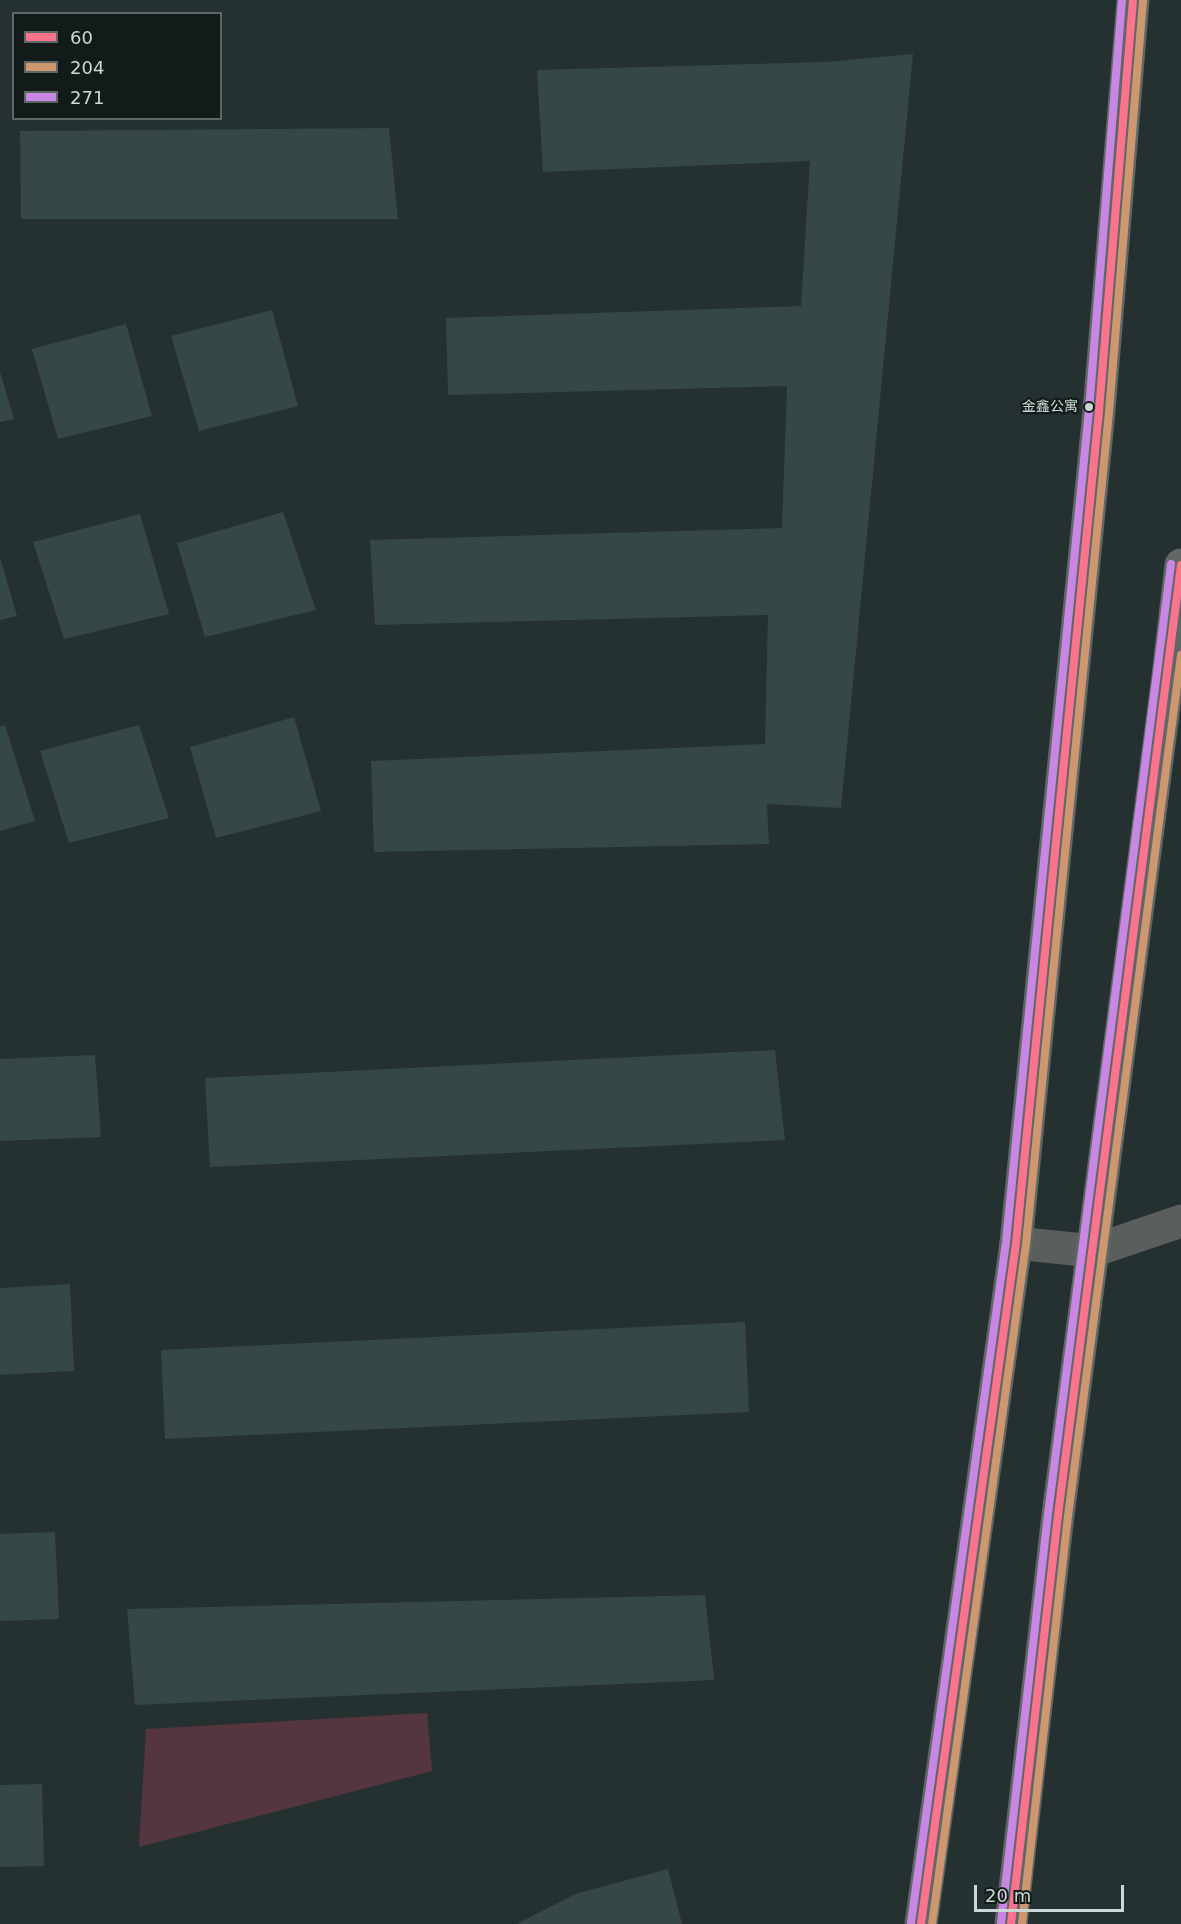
<!DOCTYPE html>
<html>
<head>
<meta charset="utf-8">
<style>
  body { margin:0 }
  #map { position:relative; width:1181px; height:1924px; overflow:hidden; background:#253130; font-family:"DejaVu Sans",sans-serif }
  canvas { display:block }
  .legend { position:absolute; left:12px; top:12px; width:210px; height:108px; box-sizing:border-box; background:#121b1a; border:2px solid #5c6665; margin:0; padding:8px 10px; list-style:none; font-size:18px; color:#cad7d5 }
  .legend li { display:flex; align-items:center; gap:12px; height:30px }
  .legend b { width:30px; border:2px solid #5c6665 }
  .scale { position:absolute; left:974px; top:1885px; width:150px; height:27px; box-sizing:border-box; border:3px solid #cad7d5; border-top:0; padding-left:8px; font-size:18px; line-height:21px; white-space:nowrap; color:#cad7d5; -webkit-text-stroke:4px #121b1a; paint-order:stroke }
</style>
</head>
<body>
<div id="map">
<canvas width="1181" height="1924"></canvas>
<ul class="legend">
<li><b style="height:8px;background:#fc738d"></b>60</li>
<li><b style="height:8px;background:#cd976f"></b>204</li>
<li><b style="height:8px;background:#c787e3"></b>271</li>
</ul>
<div class="scale">20 m</div>
</div>
<script>
const context = document.querySelector('canvas').getContext('2d');
context.lineJoin = 'round';
function paint(path, color) {
  context.fillStyle = color;
  context.fill(path, 'evenodd');
}
function shape(rows) {
  const path = new Path2D();
  for (const r of rows) {
    path.moveTo(r[0], r[1]);
    for (let i = 2; i < r.length; i += 2) path.lineTo(r[i], r[i + 1]);
  }
  return path;
}
function trace(path, color, width, dash) {
  context.strokeStyle = color;
  context.lineWidth = width;
  context.lineCap = dash ? 'butt' : 'round';
  context.setLineDash(dash || []);
  context.stroke(path);
}
function label(font, color, halo, rows, align = 'center') {
  context.font = font + ' "DejaVu Sans","Noto Sans SC",sans-serif';
  context.lineWidth = 4.5;
  context.setLineDash([]);
  context.textBaseline = 'middle';
  context.strokeStyle = halo;
  context.fillStyle = color;
  for (const [text, x, y, turn = 0] of rows) {
    context.save();
    context.translate(x, y);
    context.rotate((+turn || 0) * Math.PI / 180);
    context.textAlign = isNaN(turn) ? turn : align;
    if (halo) context.strokeText(text, 0, 0);
    context.fillText(text, 0, 0);
    context.restore();
  }
}
const green = shape([
  [427,1713,432,1771,139,1847,146,1729]
]);
const building = shape([
  [913,54,841,808,767,804,769,844,374,852,371,761,765,744,768,615,375,625,370,540,782,528,787,386,448,395,446,318,801,306,810,161,543,172,537,70,825,62],
  [389,128,398,219,21,219,20,131],
  [272,310,298,406,199,431,171,336],
  [126,324,152,416,58,439,32,349],
  [0,372,14,419,0,422],
  [283,512,316,610,205,637,177,543],
  [140,514,169,614,64,639,33,542],
  [0,557,17,616,0,620],
  [294,717,321,811,216,838,190,747],
  [5,725,35,821,0,831,0,727],
  [139,725,169,818,69,843,40,751],
  [775,1050,785,1140,210,1167,205,1078],
  [95,1055,101,1137,0,1141,0,1059],
  [70,1284,74,1371,0,1375,0,1288],
  [745,1322,749,1412,165,1439,161,1350],
  [55,1532,59,1619,0,1621,0,1534],
  [705,1595,714,1680,135,1705,127,1609],
  [42,1784,44,1866,0,1867,0,1785],
  [668,1869,682,1924,517,1924,575,1894]
]);
const minor = shape([
  [1016,1243,1093,1251,1181,1221]
]);
const major = shape([
  [921,1924,1016,1243,1099,411,1133,0],
  [1011,1924,1058,1515,1168,676,1181,565]
]);
const bus1 = shape([
  [921,1924,1016,1243,1099,411,1133,0],
  [1011,1924,1058,1515,1181,565]
]);
const bus2 = shape([
  [932,1924,1026,1244,1109,412,1143,1],
  [1022,1924,1068,1516,1181,655]
]);
const bus3 = shape([
  [911,1923,1006,1242,1089,410,1122,0],
  [1001,1923,1048,1514,1171,564]
]);
const markers = [
  [1089,407,5,"#cad7d5"]
];
const busNames = [
  ["金鑫公寓",1078,407]
];
paint(green, '#55363e');
paint(building, '#354746');
trace(minor, '#5a5f5e', 33);
trace(major, '#606766', 33);
trace(bus1, '#fc738d', 8);
trace(bus2, '#cd976f', 8);
trace(bus3, '#c787e3', 8);
for (const [x, y, r, color] of markers) {
  const dot = new Path2D();
  dot.arc(x, y, r, 0, 2 * Math.PI);
  context.fillStyle = color;
  context.fill(dot);
  trace(dot, '#121b1a', 2);
}
label('14px', '#cad7d5', '#121b1a', busNames, 'right');
</script>
</body>
</html>
